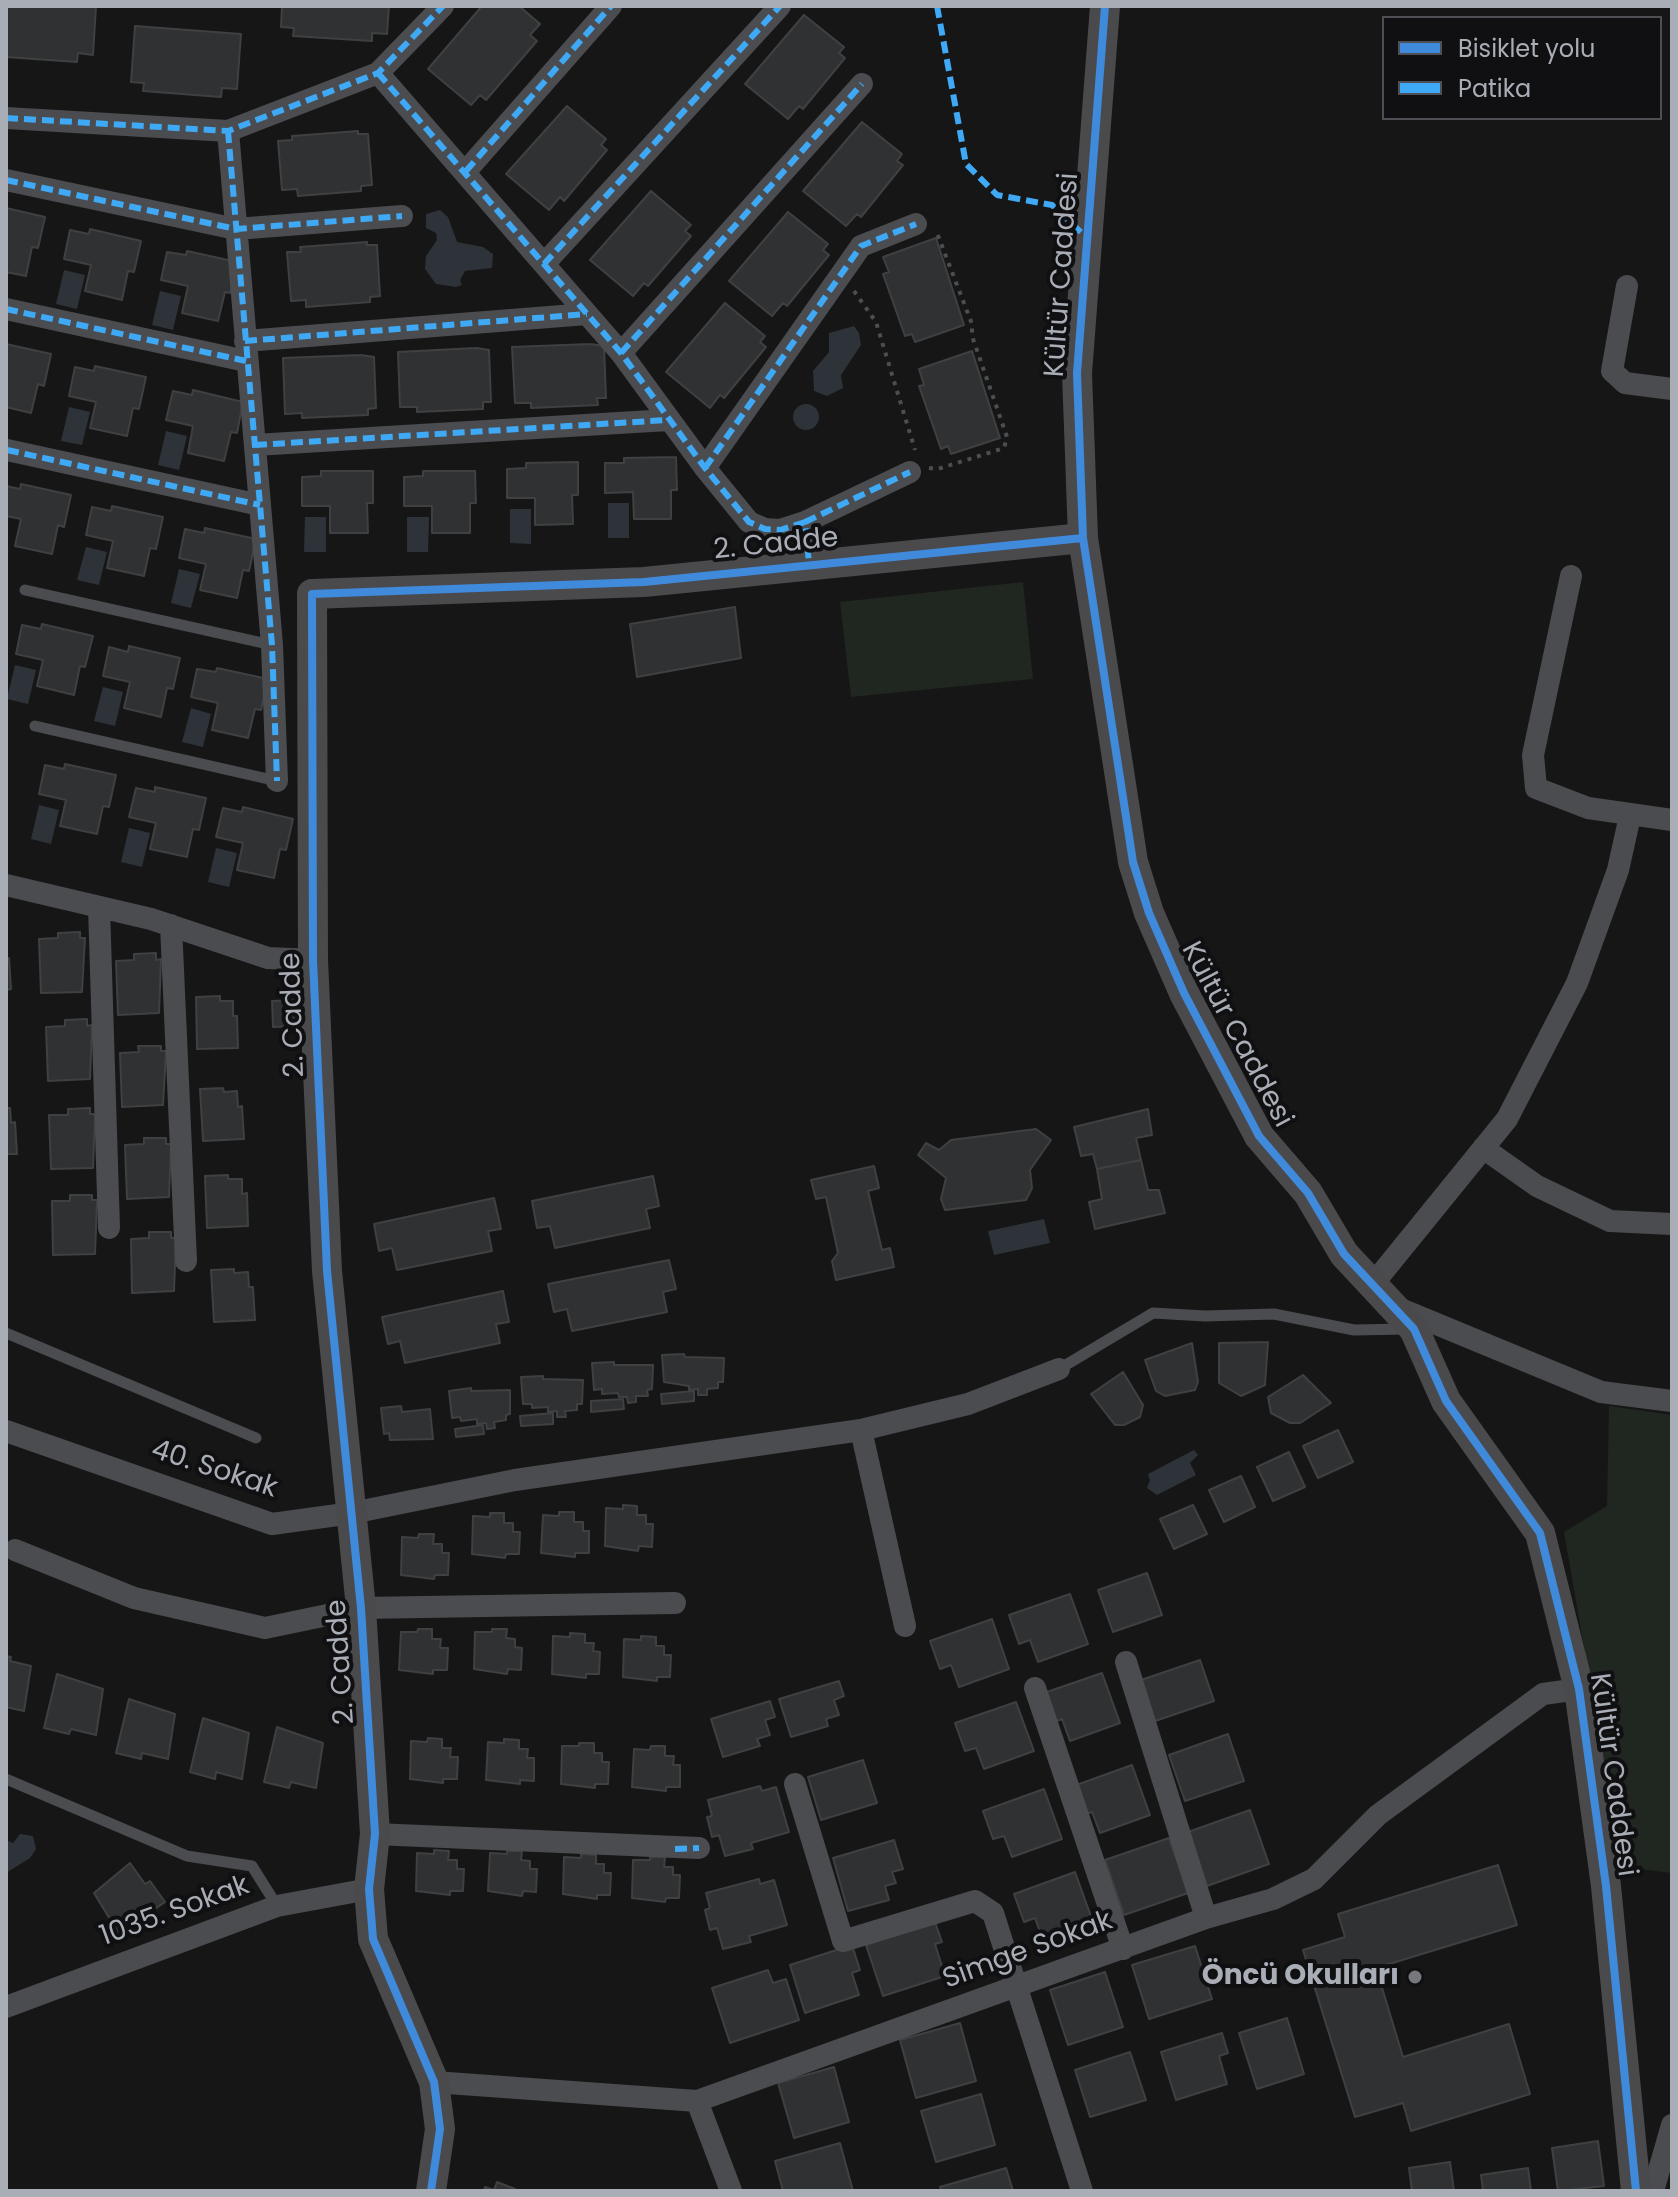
<!DOCTYPE html>
<html>
<head>
<meta charset="utf-8">
<style>
  body { margin:0 }
  #map { position:relative; width:1678px; height:2197px; overflow:hidden; background:#161616; font-family:Poppins,sans-serif }
  canvas { display:block }
  .frame { position:absolute; inset:0; border:8px solid #a9adb6; pointer-events:none }
  .legend { position:absolute; left:1382px; top:16px; width:280px; height:104px; box-sizing:border-box; background:#101012; border:2px solid #4d4f54; margin:0; padding:10px 14px; list-style:none; font-size:24px; color:#a9adb6 }
  .legend li { display:flex; align-items:center; gap:16px; height:40px }
  .legend b { width:40px; border:2px solid #4d4f54 }
</style>
</head>
<body>
<div id="map">
<canvas width="1678" height="2197"></canvas>
<div class="frame"></div>
<ul class="legend">
<li><b style="height:10px;background:#408adc"></b>Bisiklet yolu</li>
<li><b style="height:10px;background:#3fa9f5"></b>Patika</li>
</ul>
</div>
<script>
const context = document.querySelector('canvas').getContext('2d');
context.lineJoin = 'round';
function paint(path, color) {
  context.fillStyle = color;
  context.fill(path, 'evenodd');
}
function shape(rows) {
  const path = new Path2D();
  for (const r of rows) {
    if (r.length === 3) {
      path.moveTo(r[0] + r[2], r[1]);
      path.arc(r[0], r[1], r[2], 0, 2 * Math.PI);
      continue;
    }
    path.moveTo(r[0], r[1]);
    for (let i = 2; i < r.length; i += 2) path.lineTo(r[i], r[i + 1]);
  }
  return path;
}
function trace(path, color, width, dash) {
  context.strokeStyle = color;
  context.lineWidth = width;
  context.lineCap = dash ? 'butt' : 'round';
  context.setLineDash(dash || []);
  context.stroke(path);
}
function label(font, color, halo, rows, align = 'center') {
  context.font = font + ' Poppins,sans-serif';
  context.lineWidth = 8;
  context.setLineDash([]);
  context.textBaseline = 'middle';
  context.strokeStyle = halo;
  context.fillStyle = color;
  for (const [text, x, y, turn = 0] of rows) {
    context.save();
    context.translate(x, y);
    context.rotate((+turn || 0) * Math.PI / 180);
    context.textAlign = isNaN(turn) ? turn : align;
    if (halo) context.strokeText(text, 0, 0);
    context.fillText(text, 0, 0);
    context.restore();
  }
}
const green = shape([
  [1023,582,1033,679,851,697,840,602],
  [1609,1406,1672,1415,1672,1873,1622,1867,1564,1532,1607,1506]
]);
const water = shape([
  [440,210,448,217,457,242,483,247,493,254,492,268,465,271,460,280,462,285,456,287,436,284,425,269,426,256,437,240,436,233,426,228,426,214],
  [64,270,85,275,77,309,56,304],
  [160,291,181,296,173,330,152,325],
  [854,326,859,333,861,345,841,375,843,388,827,396,814,391,813,371,829,352,829,333],
  [806,417,13],
  [69,407,90,412,82,445,61,441],
  [166,431,187,436,179,470,158,465],
  [608,503,629,503,629,538,608,538],
  [510,509,531,509,531,544,510,543],
  [305,517,326,517,326,552,304,552],
  [407,517,429,517,428,552,407,552],
  [86,547,107,552,99,585,77,580],
  [179,569,200,574,191,608,171,603],
  [15,665,36,670,28,704,7,699],
  [103,687,123,692,115,726,94,721],
  [191,708,211,714,203,747,182,742],
  [39,805,59,810,51,844,31,839],
  [129,828,150,833,142,867,121,862],
  [216,848,237,853,229,887,208,882],
  [1044,1219,1050,1243,994,1255,988,1231],
  [1194,1450,1198,1455,1190,1463,1196,1475,1157,1495,1147,1488,1150,1480,1148,1474],
  [20,1834,33,1836,36,1849,30,1858,6,1873,6,1840,13,1843]
]);
const building = shape([
  [6,6,96,6,93,55,78,53,77,62,6,57,6,6],
  [282,6,389,6,387,34,372,33,372,41,293,36,294,28,281,27,282,6],
  [482,6,519,6,540,24,530,35,537,41,486,100,480,95,471,105,428,69,482,6],
  [804,15,844,47,839,53,845,58,803,109,799,106,788,119,745,84,804,15],
  [135,26,241,34,237,89,222,88,221,97,143,91,144,83,131,82,135,26],
  [567,106,606,139,601,145,607,150,564,201,560,197,549,210,506,174,567,106],
  [862,122,902,154,897,161,903,165,861,217,857,214,846,226,803,191,862,122],
  [358,131,358,134,368,134,372,185,361,186,361,191,298,196,297,189,282,190,278,141,292,140,292,136,358,131],
  [651,191,691,225,685,231,691,236,648,286,644,283,633,296,590,260,651,191],
  [6,208,45,217,38,248,32,247,26,276,6,272,6,208],
  [788,212,828,244,823,250,829,255,787,306,783,303,772,316,729,281,788,212],
  [90,229,141,241,134,272,128,271,122,300,85,291,91,265,64,259,70,230,89,234,90,229],
  [936,238,964,325,915,342,912,334,905,336,883,274,889,272,883,257,936,238],
  [367,242,367,245,377,245,380,296,370,297,370,302,306,307,306,300,291,301,287,252,301,252,300,247,367,242],
  [187,251,237,262,230,293,225,292,218,321,182,313,188,286,161,280,167,252,186,255,187,251],
  [725,303,765,336,760,342,766,347,724,398,720,395,710,408,666,372,725,303],
  [6,344,51,354,44,386,38,384,31,413,6,407,6,344],
  [591,344,604,346,606,398,597,398,598,405,531,408,531,403,515,403,512,347,591,344],
  [476,348,489,350,491,402,483,402,483,409,417,412,417,407,400,407,398,352,476,348],
  [972,351,1000,438,951,454,948,446,941,449,919,386,924,385,919,369,972,351],
  [361,355,374,357,376,408,368,409,368,415,302,418,302,413,285,414,283,358,361,355],
  [95,366,146,377,139,409,133,408,127,436,90,428,96,402,69,396,75,367,94,371,95,366],
  [193,390,243,402,237,433,231,432,224,461,188,453,193,426,166,420,173,391,192,395,193,390],
  [676,457,677,490,671,490,671,519,634,519,633,492,605,493,605,463,624,463,624,458,676,457],
  [578,462,578,495,572,495,573,524,535,525,535,498,507,498,507,469,526,468,526,463,578,462],
  [321,471,373,471,373,503,367,503,368,533,330,533,330,506,302,506,302,477,321,476,321,471],
  [423,471,475,471,476,503,470,503,470,533,432,533,432,506,404,506,404,477,423,476,423,471],
  [21,484,71,495,64,527,58,525,52,554,15,546,21,519,6,516,6,486,20,489,21,484],
  [112,506,163,517,156,549,150,548,144,576,107,568,113,541,86,535,92,507,111,511,112,506],
  [205,528,256,539,249,571,243,570,237,598,200,590,206,564,179,558,185,529,204,533,205,528],
  [735,607,741,658,637,677,630,624,735,607],
  [42,624,93,636,85,667,80,666,74,695,37,686,43,660,16,654,22,625,41,629,42,624],
  [129,646,180,658,173,689,167,688,161,717,124,708,130,682,103,676,109,647,128,652,129,646],
  [217,668,268,679,261,710,255,709,248,738,212,730,218,703,191,697,197,669,216,672,217,668],
  [65,764,116,775,109,807,103,806,97,834,60,826,66,800,39,794,45,765,64,769,65,764],
  [155,787,206,798,199,830,193,829,187,857,150,849,156,823,129,817,136,788,155,792,155,787],
  [243,807,293,819,286,850,280,849,274,878,237,870,243,843,216,837,223,808,242,812,243,807],
  [80,932,80,938,85,938,82,992,41,993,39,939,58,938,58,933,80,932],
  [156,953,156,960,161,959,159,1013,118,1015,116,961,134,960,134,954,156,953],
  [6,958,9,958,11,989,6,990,6,958],
  [220,996,220,1001,233,1001,233,1016,237,1016,238,1048,197,1049,196,997,220,996],
  [300,1000,301,1026,273,1027,272,1001,300,1000],
  [87,1019,87,1026,92,1025,90,1079,48,1081,46,1027,65,1026,65,1020,87,1019],
  [138,1046,161,1046,161,1051,166,1051,163,1105,122,1107,120,1053,139,1052,138,1046],
  [223,1088,224,1092,237,1091,238,1107,242,1106,244,1139,203,1141,200,1089,223,1088],
  [6,1108,10,1108,11,1123,15,1122,17,1154,6,1154,6,1108],
  [90,1108,90,1114,95,1114,93,1168,51,1169,49,1115,68,1115,68,1109,90,1108],
  [1148,1109,1152,1135,1136,1138,1141,1160,1097,1169,1093,1154,1081,1156,1074,1127,1148,1109],
  [1036,1129,1051,1140,1030,1170,1032,1188,1026,1200,945,1210,941,1199,946,1178,918,1155,926,1143,939,1150,951,1140,1036,1129],
  [144,1138,166,1138,166,1144,171,1144,169,1197,127,1199,125,1145,144,1144,144,1138],
  [1141,1160,1148,1190,1159,1190,1165,1213,1095,1229,1089,1202,1102,1199,1097,1169,1141,1160],
  [874,1166,879,1188,868,1191,882,1250,890,1248,894,1267,836,1280,832,1261,838,1253,826,1197,816,1199,811,1180,874,1166],
  [228,1175,228,1179,242,1179,242,1194,247,1193,248,1226,207,1228,205,1176,228,1175],
  [653,1176,659,1206,646,1209,650,1228,555,1248,550,1226,537,1228,532,1201,653,1176],
  [70,1195,92,1195,92,1200,97,1200,95,1254,53,1255,52,1201,70,1201,70,1195],
  [494,1198,501,1229,488,1231,492,1251,397,1270,392,1248,379,1251,374,1224,494,1198],
  [149,1232,171,1232,171,1238,176,1238,174,1291,132,1293,131,1239,149,1238,149,1232],
  [669,1260,676,1289,663,1292,667,1312,572,1331,567,1309,554,1312,548,1284,669,1260],
  [234,1269,234,1273,248,1272,249,1287,253,1287,255,1320,214,1322,211,1270,234,1269],
  [503,1291,509,1322,496,1324,500,1343,405,1363,400,1341,388,1344,382,1317,503,1291],
  [1268,1342,1265,1385,1241,1396,1219,1383,1219,1343,1268,1342],
  [1192,1343,1198,1382,1195,1390,1165,1396,1156,1391,1145,1360,1192,1343],
  [684,1354,685,1357,724,1358,723,1382,718,1382,718,1388,707,1389,707,1395,698,1395,698,1389,689,1390,689,1386,664,1382,662,1355,684,1354],
  [614,1362,614,1365,653,1365,652,1389,647,1390,648,1396,636,1396,636,1402,628,1403,627,1397,619,1397,618,1393,602,1394,602,1389,594,1390,592,1363,614,1362],
  [1123,1372,1143,1405,1140,1417,1124,1425,1115,1425,1091,1394,1123,1372],
  [1303,1375,1331,1403,1300,1423,1290,1423,1271,1413,1268,1397,1303,1375],
  [543,1376,543,1379,583,1380,582,1404,577,1404,577,1410,565,1411,566,1417,557,1417,557,1411,548,1412,548,1407,532,1408,532,1404,523,1404,521,1377,543,1376],
  [471,1388,471,1391,510,1390,510,1414,506,1415,506,1420,494,1422,495,1428,487,1429,486,1423,477,1424,477,1419,461,1421,460,1417,452,1418,449,1391,471,1388],
  [694,1391,694,1401,662,1404,661,1394,694,1391],
  [623,1399,624,1409,591,1412,591,1401,623,1399],
  [401,1406,402,1412,430,1409,433,1439,390,1440,389,1433,384,1434,381,1408,401,1406],
  [553,1413,553,1424,521,1426,520,1416,553,1413],
  [483,1425,484,1434,456,1437,455,1429,483,1425],
  [1338,1430,1353,1462,1318,1478,1303,1446,1338,1430],
  [1289,1452,1305,1487,1273,1501,1257,1467,1289,1452],
  [1241,1476,1255,1507,1224,1522,1209,1490,1241,1476],
  [623,1505,637,1506,637,1515,646,1515,646,1524,653,1524,652,1547,639,1546,638,1551,605,1546,606,1508,623,1509,623,1505],
  [1193,1505,1207,1534,1174,1549,1160,1519,1193,1505],
  [559,1512,574,1512,574,1522,583,1522,583,1531,589,1531,589,1553,575,1553,575,1557,541,1553,543,1515,559,1516,559,1512],
  [490,1513,504,1513,504,1523,513,1523,513,1532,520,1532,519,1554,506,1554,505,1558,472,1554,473,1516,490,1517,490,1513],
  [419,1534,434,1534,433,1544,442,1544,442,1553,449,1553,448,1575,435,1575,434,1579,401,1575,402,1537,418,1538,419,1534],
  [1147,1573,1162,1615,1113,1632,1098,1590,1147,1573],
  [1070,1594,1088,1644,1038,1662,1030,1640,1019,1644,1009,1615,1070,1594],
  [992,1619,1009,1669,959,1687,951,1665,940,1669,930,1641,992,1619],
  [418,1629,432,1629,432,1639,441,1639,440,1648,448,1648,447,1670,433,1670,433,1674,399,1670,401,1632,417,1632,418,1629],
  [492,1629,507,1629,506,1638,515,1639,515,1647,522,1648,521,1670,508,1669,507,1674,474,1669,475,1632,492,1632,492,1629],
  [570,1633,585,1634,585,1643,594,1643,593,1651,600,1652,599,1674,586,1674,586,1678,552,1674,553,1636,570,1637,570,1633],
  [641,1636,656,1637,656,1646,664,1646,664,1655,671,1655,670,1677,657,1677,657,1681,623,1677,624,1639,641,1640,641,1636],
  [6,1656,11,1657,10,1661,31,1666,24,1711,6,1707,6,1656],
  [1200,1660,1214,1701,1155,1721,1141,1680,1200,1660],
  [1102,1673,1120,1723,1070,1741,1062,1719,1051,1723,1041,1694,1102,1673],
  [57,1674,103,1689,96,1735,71,1729,69,1734,44,1728,57,1674],
  [839,1681,844,1696,834,1700,839,1715,826,1719,828,1726,791,1737,779,1699,839,1681],
  [129,1699,175,1714,168,1759,142,1753,141,1759,116,1753,129,1699],
  [770,1701,775,1717,765,1720,770,1735,757,1739,760,1746,723,1757,711,1719,770,1701],
  [1016,1702,1034,1751,984,1769,976,1748,965,1751,955,1723,1016,1702],
  [203,1718,249,1733,242,1779,216,1772,215,1779,190,1772,203,1718],
  [277,1727,323,1743,316,1788,291,1782,289,1788,264,1782,277,1727],
  [1228,1734,1244,1781,1185,1801,1169,1755,1228,1734],
  [428,1738,442,1739,442,1748,451,1748,450,1757,458,1757,457,1779,443,1779,443,1783,410,1779,411,1741,427,1742,428,1738],
  [504,1739,519,1740,519,1749,528,1749,527,1758,534,1758,534,1781,520,1780,520,1784,486,1780,488,1742,504,1743,504,1739],
  [579,1743,594,1743,594,1753,602,1753,602,1762,609,1762,608,1784,595,1784,595,1788,561,1784,562,1746,579,1746,579,1743],
  [651,1746,665,1746,665,1756,674,1756,673,1765,680,1765,680,1787,666,1787,666,1791,632,1787,634,1749,650,1750,651,1746],
  [863,1760,877,1803,821,1820,808,1777,863,1760],
  [1132,1765,1150,1815,1100,1833,1092,1812,1081,1815,1071,1787,1132,1765],
  [760,1786,762,1791,776,1787,789,1832,751,1843,753,1849,725,1856,719,1835,712,1837,707,1817,712,1816,708,1800,760,1786],
  [1044,1789,1062,1839,1012,1857,1004,1836,993,1839,983,1811,1044,1789],
  [1250,1810,1269,1864,1207,1886,1188,1832,1250,1810],
  [1169,1838,1188,1893,1124,1915,1105,1860,1169,1838],
  [894,1840,903,1869,892,1872,896,1883,885,1886,889,1900,848,1911,833,1858,894,1840],
  [434,1850,449,1851,448,1860,457,1860,457,1869,464,1869,463,1891,450,1891,450,1895,416,1891,417,1853,434,1854,434,1850],
  [507,1851,522,1851,521,1860,530,1861,530,1869,537,1869,536,1892,523,1891,522,1896,488,1891,490,1853,507,1854,507,1851],
  [581,1854,596,1855,596,1864,604,1864,604,1873,611,1873,610,1895,597,1895,597,1899,563,1894,564,1857,581,1858,581,1854],
  [650,1857,665,1857,664,1867,673,1867,673,1875,680,1875,679,1898,666,1898,665,1902,632,1898,633,1860,650,1860,650,1857],
  [130,1863,145,1884,150,1881,165,1902,119,1934,94,1893,130,1863],
  [1498,1865,1517,1925,1376,1968,1403,2057,1509,2024,1530,2094,1411,2131,1403,2103,1355,2117,1303,1950,1345,1937,1338,1914,1498,1865],
  [1075,1872,1093,1922,1043,1940,1035,1918,1024,1922,1014,1894,1075,1872],
  [759,1879,760,1884,774,1880,787,1925,749,1936,751,1942,723,1949,717,1928,710,1930,705,1910,710,1908,706,1893,759,1879],
  [935,1922,942,1942,935,1944,945,1976,883,1996,866,1945,935,1922],
  [852,1945,860,1970,852,1973,859,1995,805,2013,790,1965,852,1945],
  [1195,1946,1212,1999,1149,2019,1132,1965,1195,1946],
  [768,1970,773,1983,786,1979,799,2020,730,2043,712,1988,768,1970],
  [1105,1972,1123,2027,1068,2045,1050,1990,1105,1972],
  [1287,2018,1304,2074,1257,2089,1239,2033,1287,2018],
  [960,2023,976,2081,916,2098,900,2040,960,2023],
  [1222,2033,1228,2053,1219,2056,1227,2084,1176,2100,1161,2052,1222,2033],
  [1130,2052,1146,2100,1090,2117,1075,2070,1130,2052],
  [834,2067,849,2122,794,2138,778,2083,834,2067],
  [981,2094,995,2145,936,2162,921,2111,981,2094],
  [1598,2141,1604,2186,1558,2191,1552,2148,1598,2141],
  [840,2143,853,2191,783,2191,775,2161,840,2143],
  [1450,2162,1454,2191,1412,2191,1409,2168,1450,2162],
  [1006,2168,1013,2191,942,2191,940,2187,1006,2168],
  [1528,2168,1531,2191,1483,2191,1481,2175,1528,2168],
  [497,2182,515,2189,515,2191,484,2191,485,2187,494,2190,497,2182]
]);
const path = shape([
  [854,291,876,322,915,450],
  [929,468,938,469,1004,448,1007,437,972,336,972,324,937,233]
]);
const lane = shape([
  [25,590,272,645],
  [35,726,277,781],
  [6,1333,256,1438],
  [1059,1369,1153,1313,1205,1316,1274,1314,1354,1330,1406,1329],
  [6,1779,187,1856,252,1866,277,1906]
]);
const street = shape([
  [378,73,621,353,705,468,749,522,765,529,780,530,805,522,809,563],
  [6,118,228,131,378,73,443,6],
  [228,131,272,645,277,781],
  [466,171,611,6],
  [6,180,236,229,402,216],
  [544,264,780,6],
  [1627,286,1612,371,1625,383,1672,389],
  [6,309,246,361],
  [245,341,587,314],
  [621,353,862,84],
  [255,445,668,420],
  [7,450,260,505],
  [705,468,861,246,916,224],
  [805,522,910,472],
  [1571,576,1533,755,1536,788,1588,808,1672,820],
  [6,885,151,919,268,958,313,960],
  [99,907,109,1228],
  [171,925,186,1261],
  [1483,1148,1537,1186,1610,1221,1672,1224],
  [1373,1284,1507,1119,1577,983,1618,870,1630,816],
  [1398,1308,1601,1392,1672,1401],
  [861,1430,905,1626],
  [6,1431,272,1524,352,1513,515,1480,861,1430,968,1404,1059,1369],
  [15,1550,134,1598,265,1628,361,1608,675,1603],
  [1126,1662,1206,1918],
  [1035,1688,1123,1949],
  [795,1784,843,1941,975,1901,993,1913,1082,2191],
  [375,1834,699,1848],
  [6,2007,277,1906,369,1889],
  [434,2082,697,2101,1206,1918,1273,1899,1314,1879,1378,1815,1543,1694,1579,1689],
  [697,2101,731,2191],
  [1653,2191,1672,2125]
]);
const secondary = shape([
  [1105,6,1077,373,1083,538,1133,862,1149,913,1184,993,1259,1136,1308,1193,1344,1254,1414,1329,1446,1401,1540,1533,1579,1689,1606,1886,1636,2191],
  [431,2191,440,2129,434,2082,373,1939,369,1889,375,1834,361,1608,327,1271,313,960,312,594,644,582,1083,538]
]);
const quiet = shape([
  [937,6,966,164,997,195,1052,205,1087,238],
  [378,73,621,353,705,468,749,522,765,529,780,530,805,522,809,563],
  [6,118,228,131,378,73,443,6],
  [228,131,272,645,277,781],
  [466,171,611,6],
  [6,180,236,229,402,216],
  [544,264,780,6],
  [6,309,246,361],
  [245,341,587,314],
  [621,353,862,84],
  [255,445,668,420],
  [7,450,260,505],
  [705,468,861,246,916,224],
  [805,522,910,472],
  [675,1849,699,1848]
]);
const cycleway = shape([
  [1105,6,1077,373,1083,538,1133,862,1149,913,1184,993,1259,1136,1308,1193,1344,1254,1414,1329,1446,1401,1540,1533,1579,1689,1606,1886,1636,2191],
  [431,2191,440,2129,434,2082,373,1939,369,1889,375,1834,361,1608,327,1271,313,960,312,594,644,582,1083,538]
]);
const markers = [
  [1415,1977,8,"#76787e"]
];
const streetNames = [
  ["Kültür Caddesi",1063,275,-86],
  ["2. Cadde",776,545,-6],
  ["2. Cadde",294,1015,-92],
  ["Kültür Caddesi",1236,1035,62],
  ["40. Sokak",214,1470,18],
  ["2. Cadde",342,1662,-94],
  ["Kültür Caddesi",1612,1775,82],
  ["1035. Sokak",175,1912,-20],
  ["Simge Sokak",1028,1951,-20]
];
const poiNames = [
  ["Öncü Okulları",1399,1977]
];
paint(green, '#202620');
paint(water, '#2d3339');
paint(building, '#303132');
trace(building, '#3f4042', 2);
trace(path, '#4c4e50', 4, [4, 6]);
trace(lane, '#4b4c4f', 11);
trace(street, '#4b4c4f', 22);
trace(secondary, '#4a4a4d', 30);
trace(quiet, '#3fa9f5', 6, [12, 6]);
trace(cycleway, '#408adc', 8);
for (const [x, y, r, color] of markers) {
  const dot = new Path2D();
  dot.arc(x, y, r, 0, 2 * Math.PI);
  context.fillStyle = color;
  context.fill(dot);
  trace(dot, '#101012', 3);
}
label('28px', '#a9adb6', '#101012', streetNames);
label('bold 28px', '#a9adb6', '#101012', poiNames, 'right');
</script>
</body>
</html>
